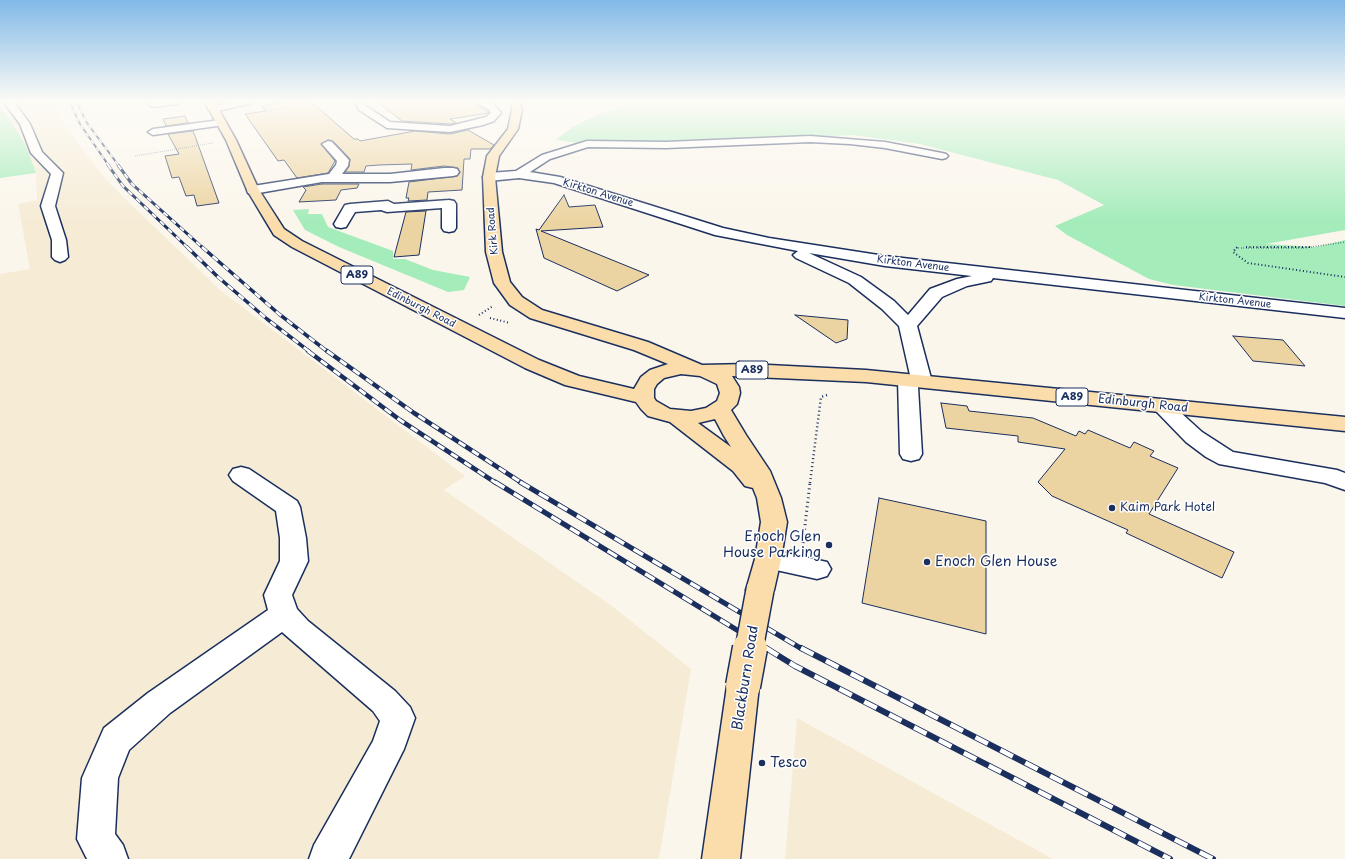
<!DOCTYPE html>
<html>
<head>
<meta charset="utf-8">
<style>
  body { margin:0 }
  canvas { display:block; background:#fbf6ec }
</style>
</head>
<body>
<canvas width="1345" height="859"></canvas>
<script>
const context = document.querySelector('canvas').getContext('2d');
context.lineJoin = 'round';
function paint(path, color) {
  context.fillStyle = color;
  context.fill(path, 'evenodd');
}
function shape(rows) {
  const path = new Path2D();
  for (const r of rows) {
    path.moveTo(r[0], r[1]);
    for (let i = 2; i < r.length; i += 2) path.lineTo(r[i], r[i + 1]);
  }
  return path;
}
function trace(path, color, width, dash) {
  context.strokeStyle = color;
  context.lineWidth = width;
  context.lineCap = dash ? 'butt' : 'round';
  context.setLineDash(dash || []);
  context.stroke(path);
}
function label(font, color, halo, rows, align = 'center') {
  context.font = font + ' "Playpen Sans",sans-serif';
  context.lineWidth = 3;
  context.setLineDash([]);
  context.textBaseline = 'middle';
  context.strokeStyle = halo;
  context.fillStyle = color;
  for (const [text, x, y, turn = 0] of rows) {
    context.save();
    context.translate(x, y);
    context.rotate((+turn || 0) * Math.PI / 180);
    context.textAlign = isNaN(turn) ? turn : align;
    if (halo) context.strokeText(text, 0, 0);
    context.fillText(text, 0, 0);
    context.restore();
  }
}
const built = shape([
  [0,101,53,101,69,132,109,183,220,290,465,476,444,490,612,606,691,669,659,859,0,859,0,274,30,269,18,204,37,200,36,173,26,146,0,104],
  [797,718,1053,859,785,859]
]);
const green = shape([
  [637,101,1345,101,1345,230,1266,244,1316,247,1345,240,1345,306,1173,285,1149,279,1067,235,1055,226,1104,205,1058,180,920,144,853,135,642,144,611,141,592,140,579,143,556,140,571,128,594,116],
  [0,104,26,146,36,173,0,178],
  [309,209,308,214,322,214,328,227,393,251,393,259,405,259,433,270,470,277,464,290,448,292,339,247,305,230,293,210]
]);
const building = shape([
  [298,100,309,100,354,139,358,139,360,141,415,131,450,134,468,130,494,145,490,149,471,149,470,159,464,159,462,190,428,192,427,200,408,201,409,198,406,198,409,182,457,176,460,173,458,168,444,166,411,170,412,164,379,165,366,166,364,172,345,172,349,166,350,159,333,141,328,140,321,144,335,161,328,173,297,178,284,160,278,161,245,114,266,111,261,106,298,100],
  [375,100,475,100,476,104,489,113,450,119,456,123,450,124,402,121,375,100],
  [185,116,188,123,166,126,163,119,185,116],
  [193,131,195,136,219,203,197,206,194,195,186,196,179,177,172,178,165,156,179,154,168,134,193,131],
  [322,184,359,184,357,188,341,190,336,200,299,202,306,190,303,187,322,184],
  [564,195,569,207,595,205,603,227,541,231,649,275,617,291,544,258,536,229,539,230,564,195],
  [426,211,419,255,394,257,406,212,426,211],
  [795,315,848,320,847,339,836,343,795,315],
  [1233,336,1283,340,1305,366,1253,361,1233,336],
  [941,403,967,406,969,411,1033,418,1076,436,1079,431,1085,434,1088,430,1130,448,1134,442,1154,451,1150,456,1178,468,1149,514,1234,552,1222,578,1126,533,1128,530,1052,496,1038,482,1065,449,1018,442,1018,436,946,428,941,403],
  [879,498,986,521,986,634,862,603,879,498]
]);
const pathFar4 = shape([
  [264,111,342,101],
  [135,156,213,143]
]);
const pathFar3 = shape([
  [1236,248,1304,248,1345,242]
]);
const pathFar2 = shape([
  [1237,247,1233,252,1248,263,1345,277],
  [1246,247,1310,247],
  [479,315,493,306],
  [490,318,510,323]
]);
const pathFar1 = shape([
  [810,483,821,397,827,395]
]);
const path = shape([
  [803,543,810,482]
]);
const minor = shape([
  [3,101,12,101,15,103,30,124,42,152,63,173,55,206,66,240,68,257,65,260,60,262,55,260,52,257,52,240,41,206,51,174,31,153,20,124,3,101],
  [158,101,183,101,178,104,153,107,148,104,150,102,158,101],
  [238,101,254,101,252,103,213,112,208,109,210,107,238,101],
  [354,101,363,101,366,106,390,122,450,126,486,117,491,113,488,109,477,103,476,101,486,101,494,105,501,113,494,121,483,125,450,132,387,128,359,110,354,101],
  [510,101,523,101,518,104,512,103,510,101],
  [220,120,225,123,224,125,153,135,148,132,153,129,220,120],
  [810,136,885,142,942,153,946,154,948,156,946,158,942,159,885,148,850,144,810,142,666,148,588,147,550,159,530,172,560,177,723,228,769,238,885,256,1345,308,1345,318,993,278,991,281,967,286,942,297,917,326,932,382,929,386,918,387,922,454,919,459,911,461,903,459,900,454,898,380,901,376,910,375,899,326,882,309,849,283,796,258,793,255,798,251,715,235,554,183,519,178,489,181,485,180,483,177,485,174,489,173,516,171,542,155,587,141,666,142,810,136],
  [809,253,885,266,972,276,957,279,930,289,908,315,894,301,861,277,809,253],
  [328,141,332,142,349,160,348,166,342,174,390,174,444,168,453,168,457,169,459,172,457,175,453,176,390,182,322,182,253,194,248,193,247,190,248,187,253,186,329,174,336,165,337,161,322,144,328,141],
  [449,200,454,201,456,204,456,228,454,231,449,232,444,231,442,228,442,208,387,212,381,210,355,212,346,227,341,228,336,227,334,224,345,205,350,204,388,201,394,204,449,200],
  [1162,400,1169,402,1202,432,1233,452,1337,470,1345,473,1345,490,1325,483,1219,464,1206,457,1186,442,1155,410,1151,406,1155,402,1162,400],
  [241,467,249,469,297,501,300,507,306,538,308,561,292,595,297,609,308,621,395,691,410,707,415,718,404,749,349,859,309,859,314,845,373,741,380,721,373,711,282,632,170,713,129,750,118,778,115,834,123,845,128,859,87,859,77,839,82,778,104,728,148,693,268,610,264,595,280,561,280,538,276,511,233,481,229,475,233,469,241,467],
  [768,549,827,562,831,569,827,576,817,579,758,566,755,559,758,552,768,549]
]);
const major = shape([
  [204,101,214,101,236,140,259,190,284,229,302,241,539,360,579,376,634,389,641,377,650,370,668,364,634,350,530,318,510,305,494,283,486,252,483,177,487,156,508,129,512,110,511,101,519,101,522,110,518,129,499,156,495,177,502,252,510,282,522,297,542,310,648,342,702,365,749,364,866,370,1345,417,1345,431,866,382,732,376,739,387,740,393,737,404,731,410,746,435,770,471,781,498,787,522,781,559,774,590,770,598,760,601,750,598,746,590,755,559,761,522,757,498,753,488,745,486,733,471,670,422,648,416,641,409,636,402,565,385,525,368,292,247,274,235,247,190,226,140,204,101],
  [681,374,700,376,717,384,720,393,717,401,706,408,691,411,670,409,656,401,654,398,654,389,657,384,664,378,681,374],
  [715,419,724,436,731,447,698,423,715,419],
  [743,672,754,676,759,686,740,859,702,859,727,686,732,676,743,672]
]);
const railFar5 = shape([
  [69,101,80,124,109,166],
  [76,101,87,123,119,166]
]);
const railFar4 = shape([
  [108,165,123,186,188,248],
  [118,165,132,184,203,248]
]);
const railFar3 = shape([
  [187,247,218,277,267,319,310,352],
  [202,247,279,314,328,352]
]);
const railFar2 = shape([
  [308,351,400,420,496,483],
  [327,351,414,413,522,483]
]);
const railFar1 = shape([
  [495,482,768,649],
  [520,482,802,649]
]);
const rail = shape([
  [766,648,795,666,1170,859],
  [801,648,1213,859]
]);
const majorBridgeFar1 = shape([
  [749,649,760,590]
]);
const majorBridge = shape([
  [743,686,750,648]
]);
const markers = [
  [1112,508,4,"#1b2f5e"],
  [829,545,4,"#1b2f5e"],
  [927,562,4,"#1b2f5e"],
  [762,763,4,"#1b2f5e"]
];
const farStreetnames = [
  ["Kirkton Avenue",598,193,17],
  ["Kirk Road",493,231,-95],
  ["Kirkton Avenue",913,264,7],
  ["Kirkton Avenue",1235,301,6],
  ["Edinburgh Road",421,308,27]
];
const shields = [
  [357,275,32],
  [752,370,32],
  [1072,397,32]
];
const shieldNames = [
  ["A89",357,275],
  ["A89",752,370],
  ["A89",1072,397]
];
const streetNames = [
  ["Edinburgh Road",1143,404,6]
];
const poiNames = [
  ["Kaim Park Hotel",1120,508]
];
const nearPoinames = [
  ["Enoch Glen",821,537,"right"],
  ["House Parking",821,553,"right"],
  ["Enoch Glen House",935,562],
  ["Tesco",770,763]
];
const nearStreetnames = [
  ["Blackburn Road",746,678,-81]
];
paint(built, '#f6ecd6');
paint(green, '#a4ecba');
paint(building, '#ecd4a2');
trace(building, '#1b2f5e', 1);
trace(minor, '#1b2f5e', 3);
trace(major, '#1b2f5e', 3);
trace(pathFar4, '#1b2f5e', 1, [0.5, 1.5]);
trace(pathFar3, '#1b2f5e', 1.5, [0.5, 2]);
trace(pathFar2, '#1b2f5e', 2, [1, 2.5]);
trace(pathFar1, '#1b2f5e', 2.5, [1, 3]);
trace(path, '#1b2f5e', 3, [1, 3.5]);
paint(minor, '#fff');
paint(major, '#faddab');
trace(railFar5, '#1b2f5e', 2);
trace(railFar4, '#1b2f5e', 3);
trace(railFar3, '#1b2f5e', 3.5);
trace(railFar2, '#1b2f5e', 4.5);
trace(railFar1, '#1b2f5e', 5);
trace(rail, '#1b2f5e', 6);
trace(railFar5, '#fff', 1.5, [4.5]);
trace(railFar4, '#fff', 2, [5.5]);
trace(railFar3, '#fff', 2.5, [7]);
trace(railFar2, '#fff', 3, [8]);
trace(railFar1, '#fff', 3.5, [11]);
trace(rail, '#fff', 4.5, [14]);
trace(majorBridgeFar1, '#1b2f5e', 30, []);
trace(majorBridge, '#1b2f5e', 37, []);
trace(majorBridgeFar1, '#faddab', 27);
trace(majorBridge, '#faddab', 34);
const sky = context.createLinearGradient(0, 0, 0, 221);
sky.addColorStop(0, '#81b9e7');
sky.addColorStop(0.46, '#fdfbf6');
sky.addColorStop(1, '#fdfbf600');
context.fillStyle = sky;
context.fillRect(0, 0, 1345, 221);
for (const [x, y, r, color] of markers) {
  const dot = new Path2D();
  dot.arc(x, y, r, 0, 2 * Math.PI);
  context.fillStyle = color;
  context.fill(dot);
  trace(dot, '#fff', 1.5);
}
label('10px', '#1b2f5e', '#fff', farStreetnames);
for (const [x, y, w] of shields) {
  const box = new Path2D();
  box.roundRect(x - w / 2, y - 9, w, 18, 3);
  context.fillStyle = '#fff';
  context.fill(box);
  trace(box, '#1b2f5e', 1);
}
label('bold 11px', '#1b2f5e', null, shieldNames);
label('12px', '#1b2f5e', '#fff', streetNames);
label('12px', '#1b2f5e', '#fff', poiNames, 'left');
label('14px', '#1b2f5e', '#fff', nearPoinames, 'left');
label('14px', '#1b2f5e', '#fff', nearStreetnames);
</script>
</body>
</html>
